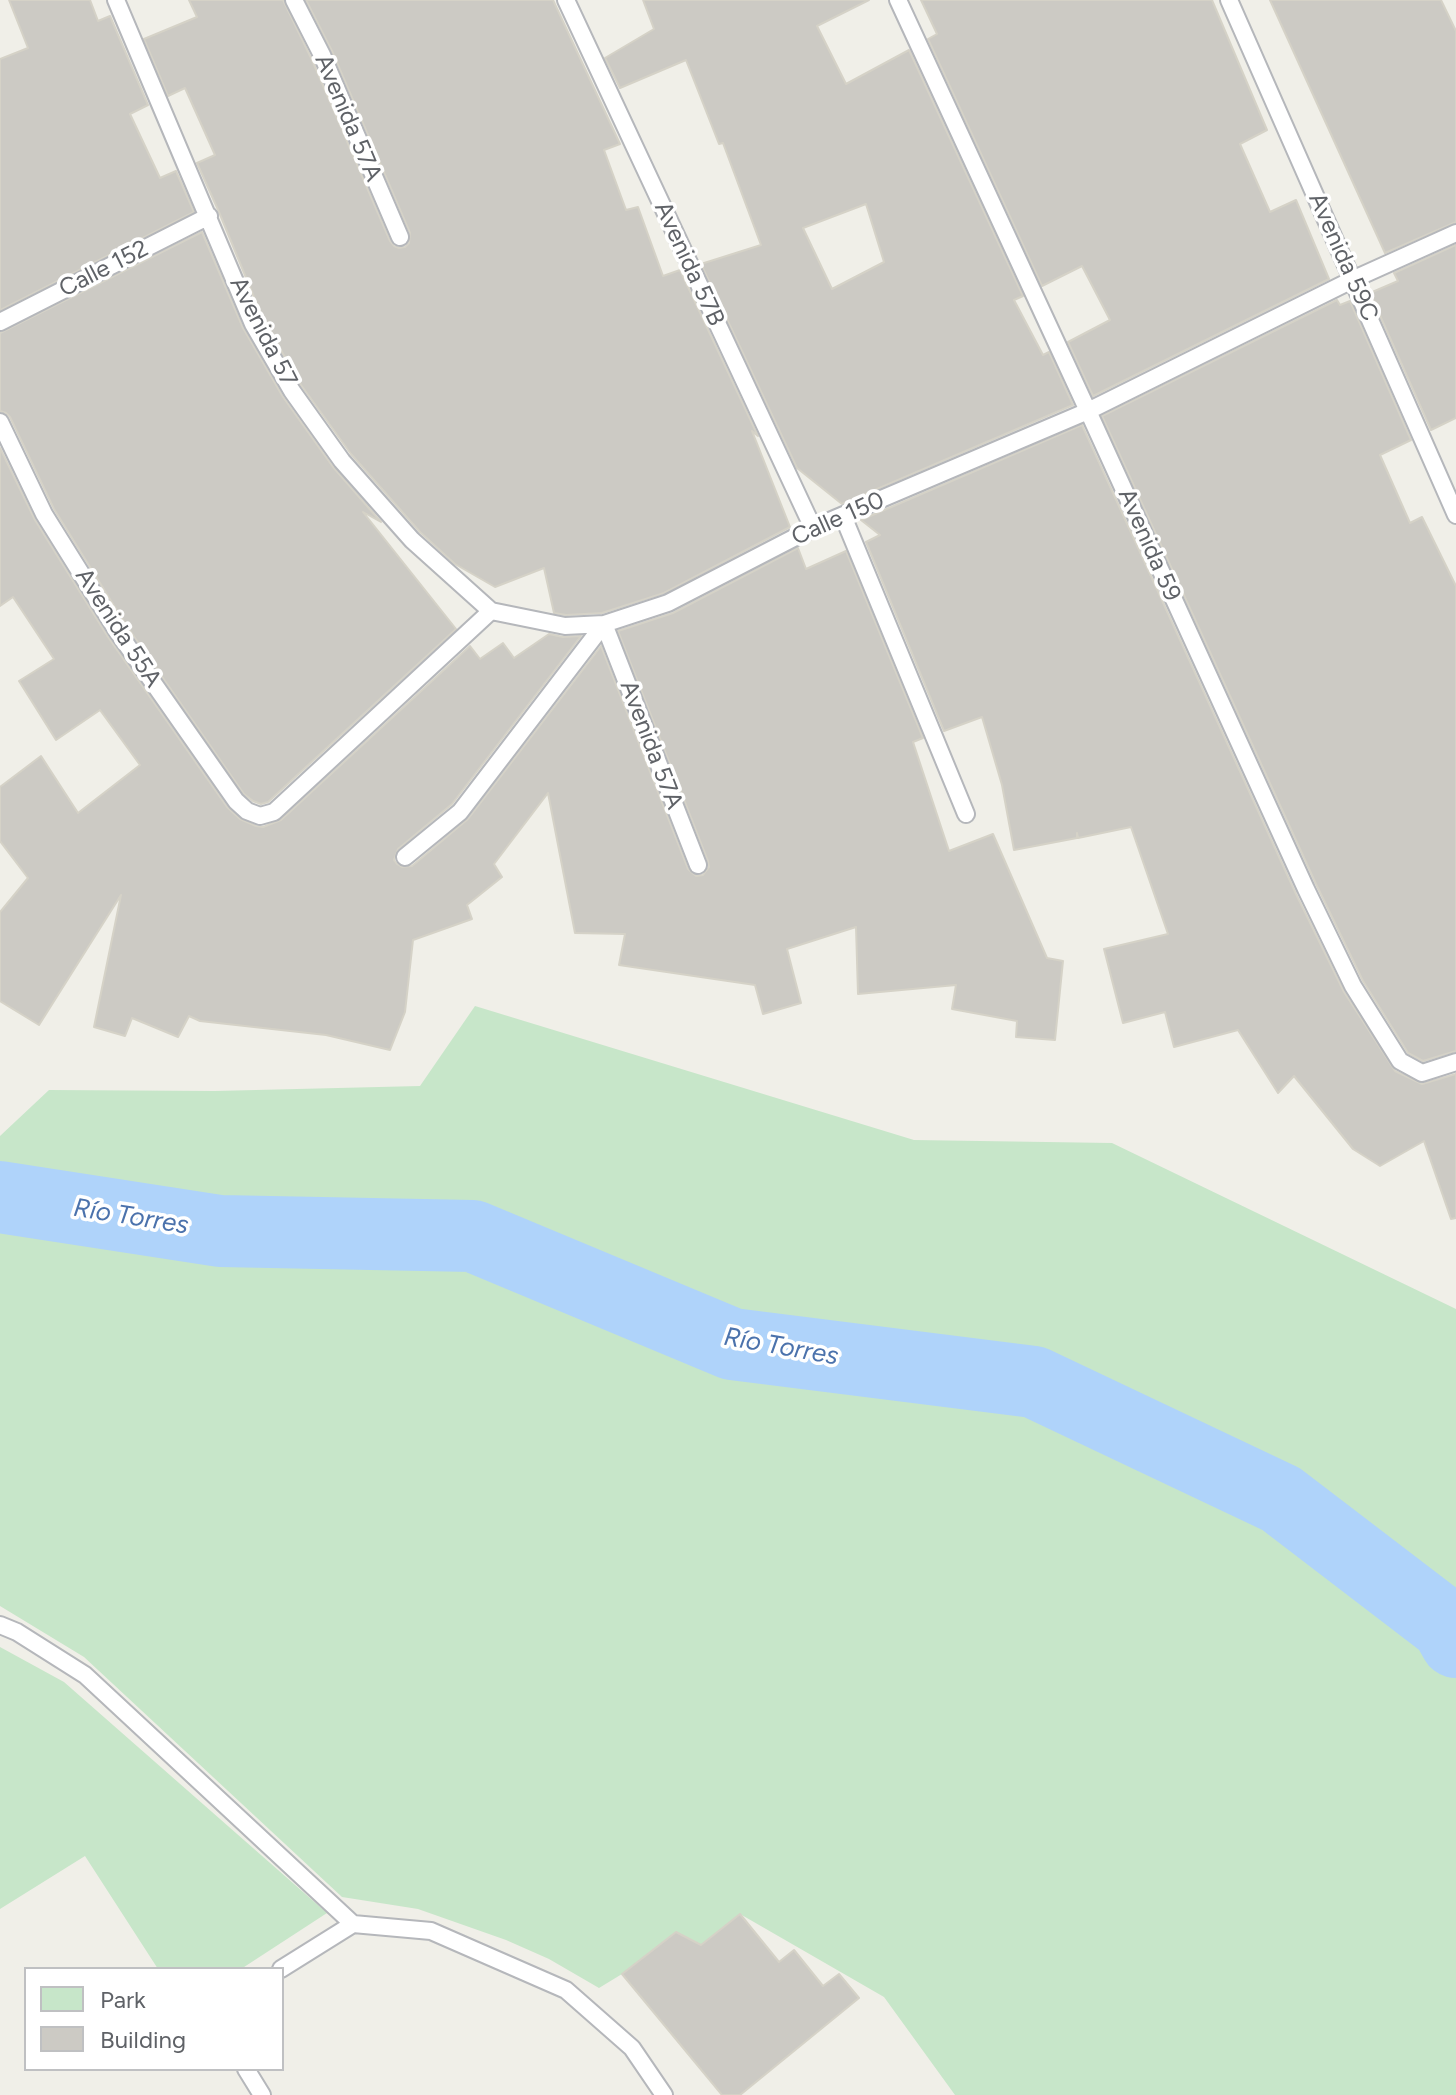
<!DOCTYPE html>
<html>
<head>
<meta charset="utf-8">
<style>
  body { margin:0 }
  #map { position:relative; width:1456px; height:2095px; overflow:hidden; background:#f0efe8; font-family:Figtree,sans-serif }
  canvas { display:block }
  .legend { position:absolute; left:24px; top:1967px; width:260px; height:104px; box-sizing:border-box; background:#fff; border:2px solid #bfc0c2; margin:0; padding:10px 14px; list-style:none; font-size:24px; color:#5f6267 }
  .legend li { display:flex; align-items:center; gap:16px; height:40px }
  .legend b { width:40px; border:2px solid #bfc0c2 }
</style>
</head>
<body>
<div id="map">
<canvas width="1456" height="2095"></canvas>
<ul class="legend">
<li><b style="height:22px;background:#c7e6c9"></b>Park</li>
<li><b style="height:22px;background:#cccac4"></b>Building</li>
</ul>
</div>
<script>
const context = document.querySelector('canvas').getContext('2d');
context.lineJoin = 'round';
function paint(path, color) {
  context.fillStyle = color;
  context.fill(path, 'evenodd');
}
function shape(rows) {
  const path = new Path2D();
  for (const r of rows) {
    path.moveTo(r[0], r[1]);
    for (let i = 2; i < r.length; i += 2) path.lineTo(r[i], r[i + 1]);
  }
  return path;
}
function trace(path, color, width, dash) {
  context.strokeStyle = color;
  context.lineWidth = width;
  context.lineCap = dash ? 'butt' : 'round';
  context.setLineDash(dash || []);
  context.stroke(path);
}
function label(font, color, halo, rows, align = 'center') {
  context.font = font + ' Figtree,sans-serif';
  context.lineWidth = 7;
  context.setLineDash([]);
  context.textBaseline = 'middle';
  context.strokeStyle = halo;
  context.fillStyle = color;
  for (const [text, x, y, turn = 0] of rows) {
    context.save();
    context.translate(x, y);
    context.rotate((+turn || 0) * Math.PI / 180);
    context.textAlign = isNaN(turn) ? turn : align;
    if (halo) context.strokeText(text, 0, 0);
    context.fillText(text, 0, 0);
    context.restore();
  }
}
const green = shape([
  [475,1006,914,1140,1112,1143,1456,1309,1456,2095,955,2095,884,1997,740,1914,701,1945,676,1932,622,1974,599,1988,549,1959,506,1940,418,1909,342,1897,84,1657,0,1606,0,1136,49,1090,215,1091,420,1086],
  [0,1647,64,1682,327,1913,241,1969,158,1969,85,1856,0,1909]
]);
const river = shape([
  [0,1197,220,1231,473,1236,732,1344,1034,1382,1281,1499,1447,1626,1456,1642]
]);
const building = shape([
  [9,0,90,0,98,21,110,16,148,105,130,114,160,178,176,171,194,212,0,310,0,59,28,48,9,0],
  [189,0,283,0,312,60,390,241,394,246,399,248,405,247,409,243,410,233,332,51,306,0,553,0,620,144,604,150,626,210,638,207,663,276,680,270,758,436,752,431,790,527,664,593,602,613,566,615,554,613,544,568,495,587,455,564,420,532,351,454,301,385,263,319,219,212,197,163,215,155,185,88,168,96,144,39,197,17,189,0],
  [643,0,869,0,817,26,846,84,909,50,1023,296,1014,300,1043,355,1049,352,1073,405,842,504,797,468,701,264,761,245,723,143,719,144,686,60,620,88,605,58,654,29,643,0],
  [866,204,884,262,832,289,803,228,866,204],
  [921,0,1212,0,1267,130,1240,144,1270,212,1296,200,1329,279,1093,396,1068,342,1110,320,1082,266,1042,286,928,39,937,34,921,0],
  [1270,0,1441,0,1456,31,1456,222,1385,253,1270,0],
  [202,232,243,328,283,397,333,467,381,522,363,512,456,629,268,802,261,804,253,801,244,794,126,625,54,509,10,417,6,413,0,411,0,333,202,232],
  [1456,245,1456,418,1431,430,1370,293,1398,281,1394,273,1456,245],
  [1337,300,1340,305,1350,301,1411,440,1380,455,1410,523,1422,517,1456,586,1456,1051,1423,1061,1408,1053,1363,981,1316,884,1102,416,1337,300],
  [1082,425,1296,894,1344,992,1395,1071,1422,1084,1456,1074,1456,1218,1451,1219,1424,1141,1380,1166,1353,1149,1294,1076,1278,1093,1238,1030,1174,1047,1165,1012,1123,1023,1104,949,1168,934,1131,827,1078,838,1077,833,1077,838,1014,850,1002,785,982,717,944,731,866,542,880,535,861,520,1082,425],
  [0,448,35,520,108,637,227,807,240,819,256,826,263,827,281,820,470,646,480,659,503,643,514,658,549,634,563,637,581,636,452,804,398,849,394,860,397,864,402,867,412,866,468,819,601,646,688,869,696,876,703,875,709,867,708,861,618,631,673,613,798,548,806,569,846,551,923,738,913,742,949,851,993,834,1047,958,1063,961,1055,1040,1016,1037,1017,1021,952,1009,956,985,858,994,856,927,787,949,801,1003,763,1014,755,985,619,965,625,934,575,933,548,793,494,864,502,877,467,905,472,919,413,940,405,1012,390,1050,326,1035,200,1021,189,1016,178,1037,132,1018,125,1036,94,1027,121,895,39,1025,0,1001,0,912,28,878,0,841,0,787,41,756,78,813,140,765,100,710,56,740,19,681,54,659,13,597,0,606,0,448],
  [740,1914,779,1962,794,1950,823,1986,839,1974,859,1998,740,2095,722,2095,622,1974,676,1932,701,1945,740,1914]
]);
const lane = shape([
  [116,0,253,324,292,391,342,461,412,540,491,611,565,626,604,624,668,603,813,528,1088,411,1354,279,1456,233],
  [294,0,322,55,400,237],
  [566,0,813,528],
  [898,0,1088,411,1306,889,1353,986,1400,1061,1422,1073,1456,1062],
  [1229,0,1456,515],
  [0,322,209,216],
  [0,422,44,514,117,631,236,801,247,811,260,816,274,812,491,611],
  [843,516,966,814],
  [604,624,698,865],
  [405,857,460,812,604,624],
  [0,1625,17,1632,85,1675,353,1924],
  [281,1969,353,1924,431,1931,566,1990,632,2048,664,2095],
  [246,2069,262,2095]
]);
const streetNames = [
  ["Avenida 57A",348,118,67],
  ["Avenida 59C",1343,257,66],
  ["Avenida 57B",689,264,65],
  ["Calle 152",104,269,-27],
  ["Avenida 57",263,332,63],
  ["Calle 150",838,519,-24],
  ["Avenida 59",1149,545,66],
  ["Avenida 55A",118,628,57],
  ["Avenida 57A",651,745,69]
];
const waterNames = [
  ["Río Torres",131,1217,9],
  ["Río Torres",781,1347,10]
];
paint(green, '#c7e6c9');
trace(river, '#afd3fa', 72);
paint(building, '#cccac4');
trace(building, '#d5d2c7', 2);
trace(lane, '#b5b7bb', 20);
trace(lane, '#fff', 16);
label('24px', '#5f6267', '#fff', streetNames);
label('italic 26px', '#4b72ac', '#fff', waterNames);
</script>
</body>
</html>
